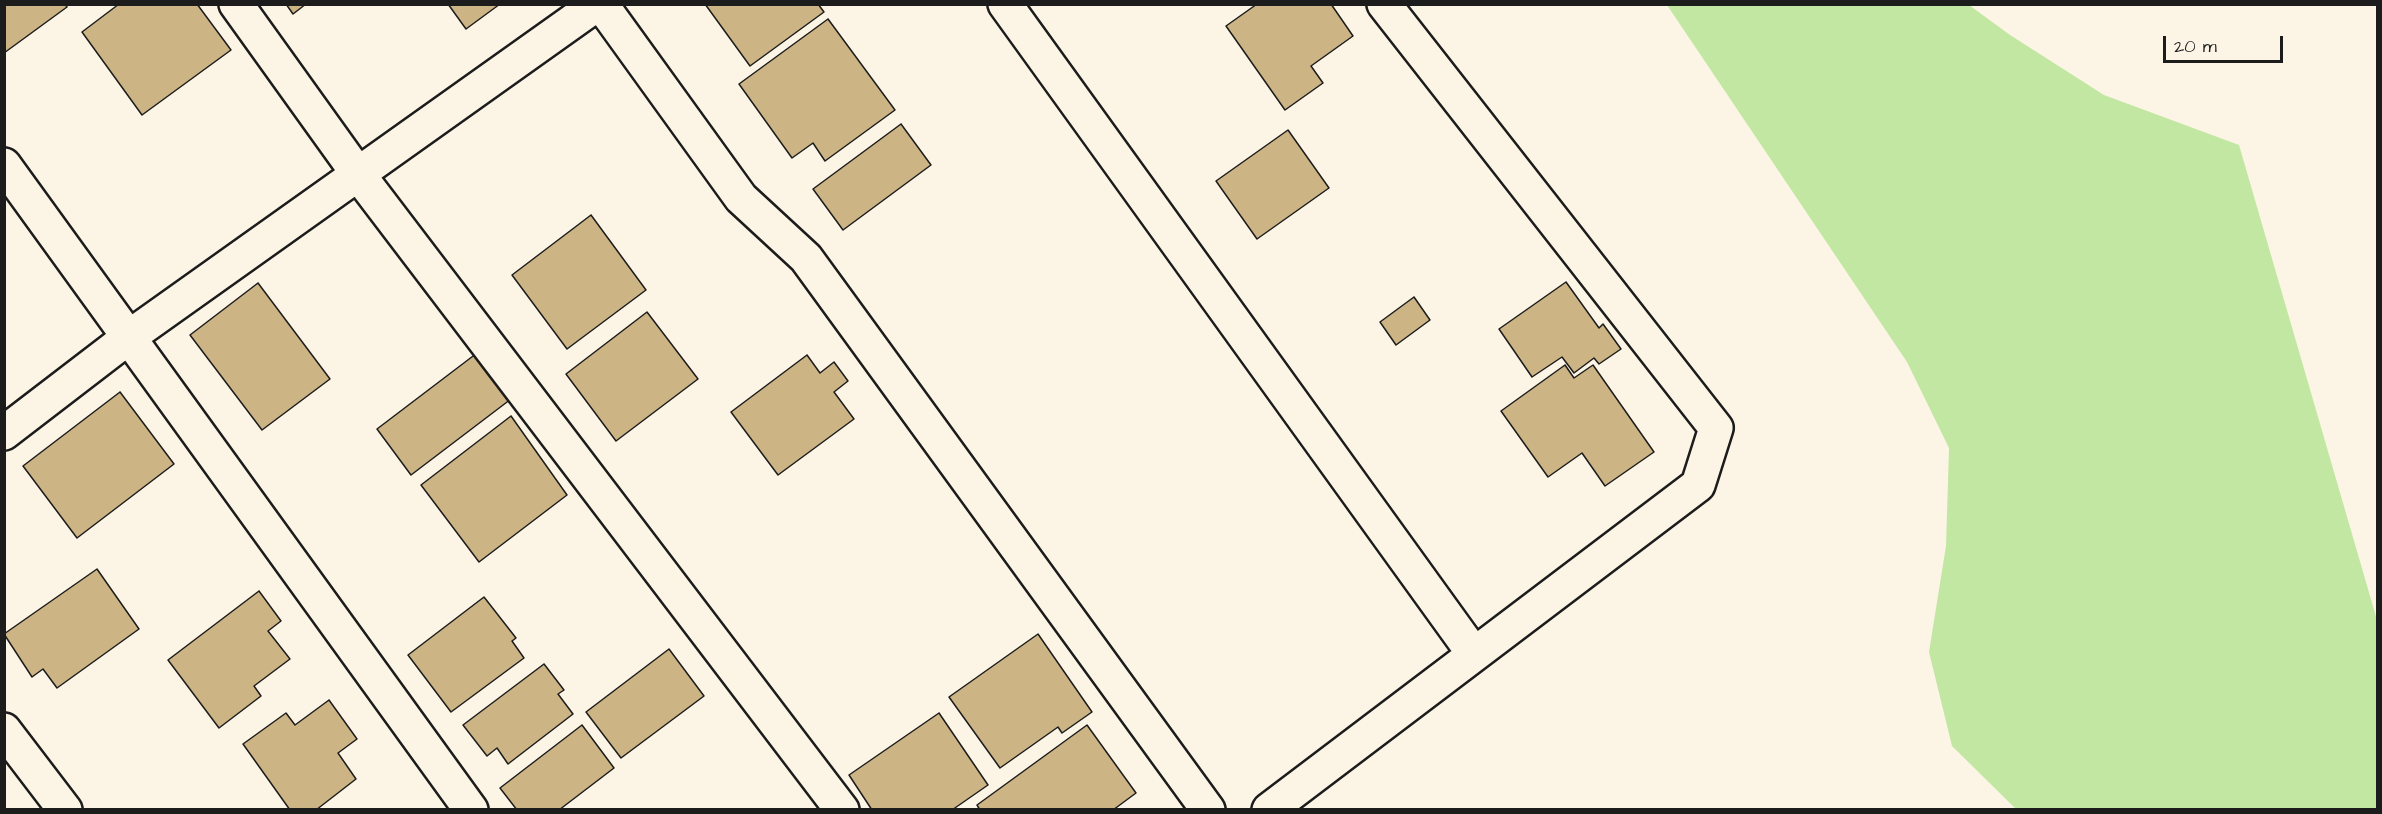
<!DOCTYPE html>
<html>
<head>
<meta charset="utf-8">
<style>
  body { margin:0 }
  #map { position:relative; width:2382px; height:814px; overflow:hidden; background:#fcf5e5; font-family:"Architects Daughter",sans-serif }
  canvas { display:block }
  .frame { position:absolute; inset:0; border:6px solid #1c1c1c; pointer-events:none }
  .scale { position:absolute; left:2163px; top:36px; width:120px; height:27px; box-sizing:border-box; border:3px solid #1c1c1c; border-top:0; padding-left:8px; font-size:18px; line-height:21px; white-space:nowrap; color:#1c1c1c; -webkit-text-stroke:4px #fcf5e5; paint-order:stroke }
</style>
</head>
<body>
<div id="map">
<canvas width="2382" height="814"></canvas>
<div class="frame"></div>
<div class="scale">20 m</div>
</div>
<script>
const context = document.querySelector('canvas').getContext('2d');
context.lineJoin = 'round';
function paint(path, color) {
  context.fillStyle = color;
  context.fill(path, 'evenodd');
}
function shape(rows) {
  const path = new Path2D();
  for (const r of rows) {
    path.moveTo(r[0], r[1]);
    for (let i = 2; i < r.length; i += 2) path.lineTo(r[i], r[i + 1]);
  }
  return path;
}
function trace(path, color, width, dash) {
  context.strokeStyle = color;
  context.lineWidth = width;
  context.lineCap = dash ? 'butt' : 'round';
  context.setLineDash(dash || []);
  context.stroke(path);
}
const green = shape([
  [1667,5,1969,5,2010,35,2104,95,2239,145,2377,620,2377,809,2016,809,1952,746,1929,652,1946,546,1949,448,1907,362]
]);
const building = shape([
  [4,4,65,4,67,7,4,53,4,4],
  [119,4,197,4,231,50,142,115,82,32,119,4],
  [286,4,306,4,293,14,286,4],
  [448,4,500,4,466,29,448,4],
  [705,4,818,4,824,12,750,66,705,4],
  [1257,4,1331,4,1353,36,1311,66,1323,83,1285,110,1226,26,1257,4],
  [828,19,895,110,825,161,813,143,792,158,739,84,828,19],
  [901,124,931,165,843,230,813,189,901,124],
  [1288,130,1329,188,1257,239,1216,181,1288,130],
  [591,215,646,290,567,349,512,275,591,215],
  [1566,282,1599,328,1603,324,1621,349,1599,364,1594,358,1574,373,1562,357,1532,377,1499,329,1566,282],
  [258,283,330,379,262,430,190,335,258,283],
  [1414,297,1430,320,1396,345,1380,322,1414,297],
  [647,312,698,379,616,441,566,374,647,312],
  [477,353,511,399,411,475,377,429,477,353],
  [807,355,820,373,834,362,848,381,834,392,854,419,778,475,731,412,807,355],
  [1565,365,1574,378,1593,365,1654,452,1605,486,1582,453,1548,477,1501,411,1565,365],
  [120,392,174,464,77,538,23,466,120,392],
  [511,416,567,495,479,562,421,485,511,416],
  [97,569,139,629,57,688,43,669,32,677,4,634,97,569],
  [259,591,281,621,268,631,290,659,254,686,261,696,219,728,168,660,259,591],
  [484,597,516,638,512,641,524,658,451,712,408,655,484,597],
  [1038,634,1092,712,1062,733,1058,727,1000,768,949,697,1038,634],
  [669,649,704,696,621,758,586,712,669,649],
  [544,664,564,690,558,694,573,714,508,764,497,748,487,756,463,725,544,664],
  [329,700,357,739,338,753,356,779,316,810,290,810,243,744,286,713,295,725,329,700],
  [939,713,988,785,952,810,872,810,849,775,939,713],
  [582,725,614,768,559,810,517,810,500,788,582,725],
  [1087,725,1136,793,1113,810,980,810,977,805,1087,725]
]);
const minor = shape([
  [236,4,358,174,842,810],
  [601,4,741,198,806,258,1208,810],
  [1005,4,1474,654],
  [4,165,471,810],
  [4,433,129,337,597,4],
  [4,730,65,810],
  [1269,810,1698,485,1716,428,1384,4]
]);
paint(green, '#c1e7a2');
paint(building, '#ccb484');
trace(building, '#1c1c1c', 1.5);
trace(minor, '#1c1c1c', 38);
trace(minor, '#fcf5e5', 33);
</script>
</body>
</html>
